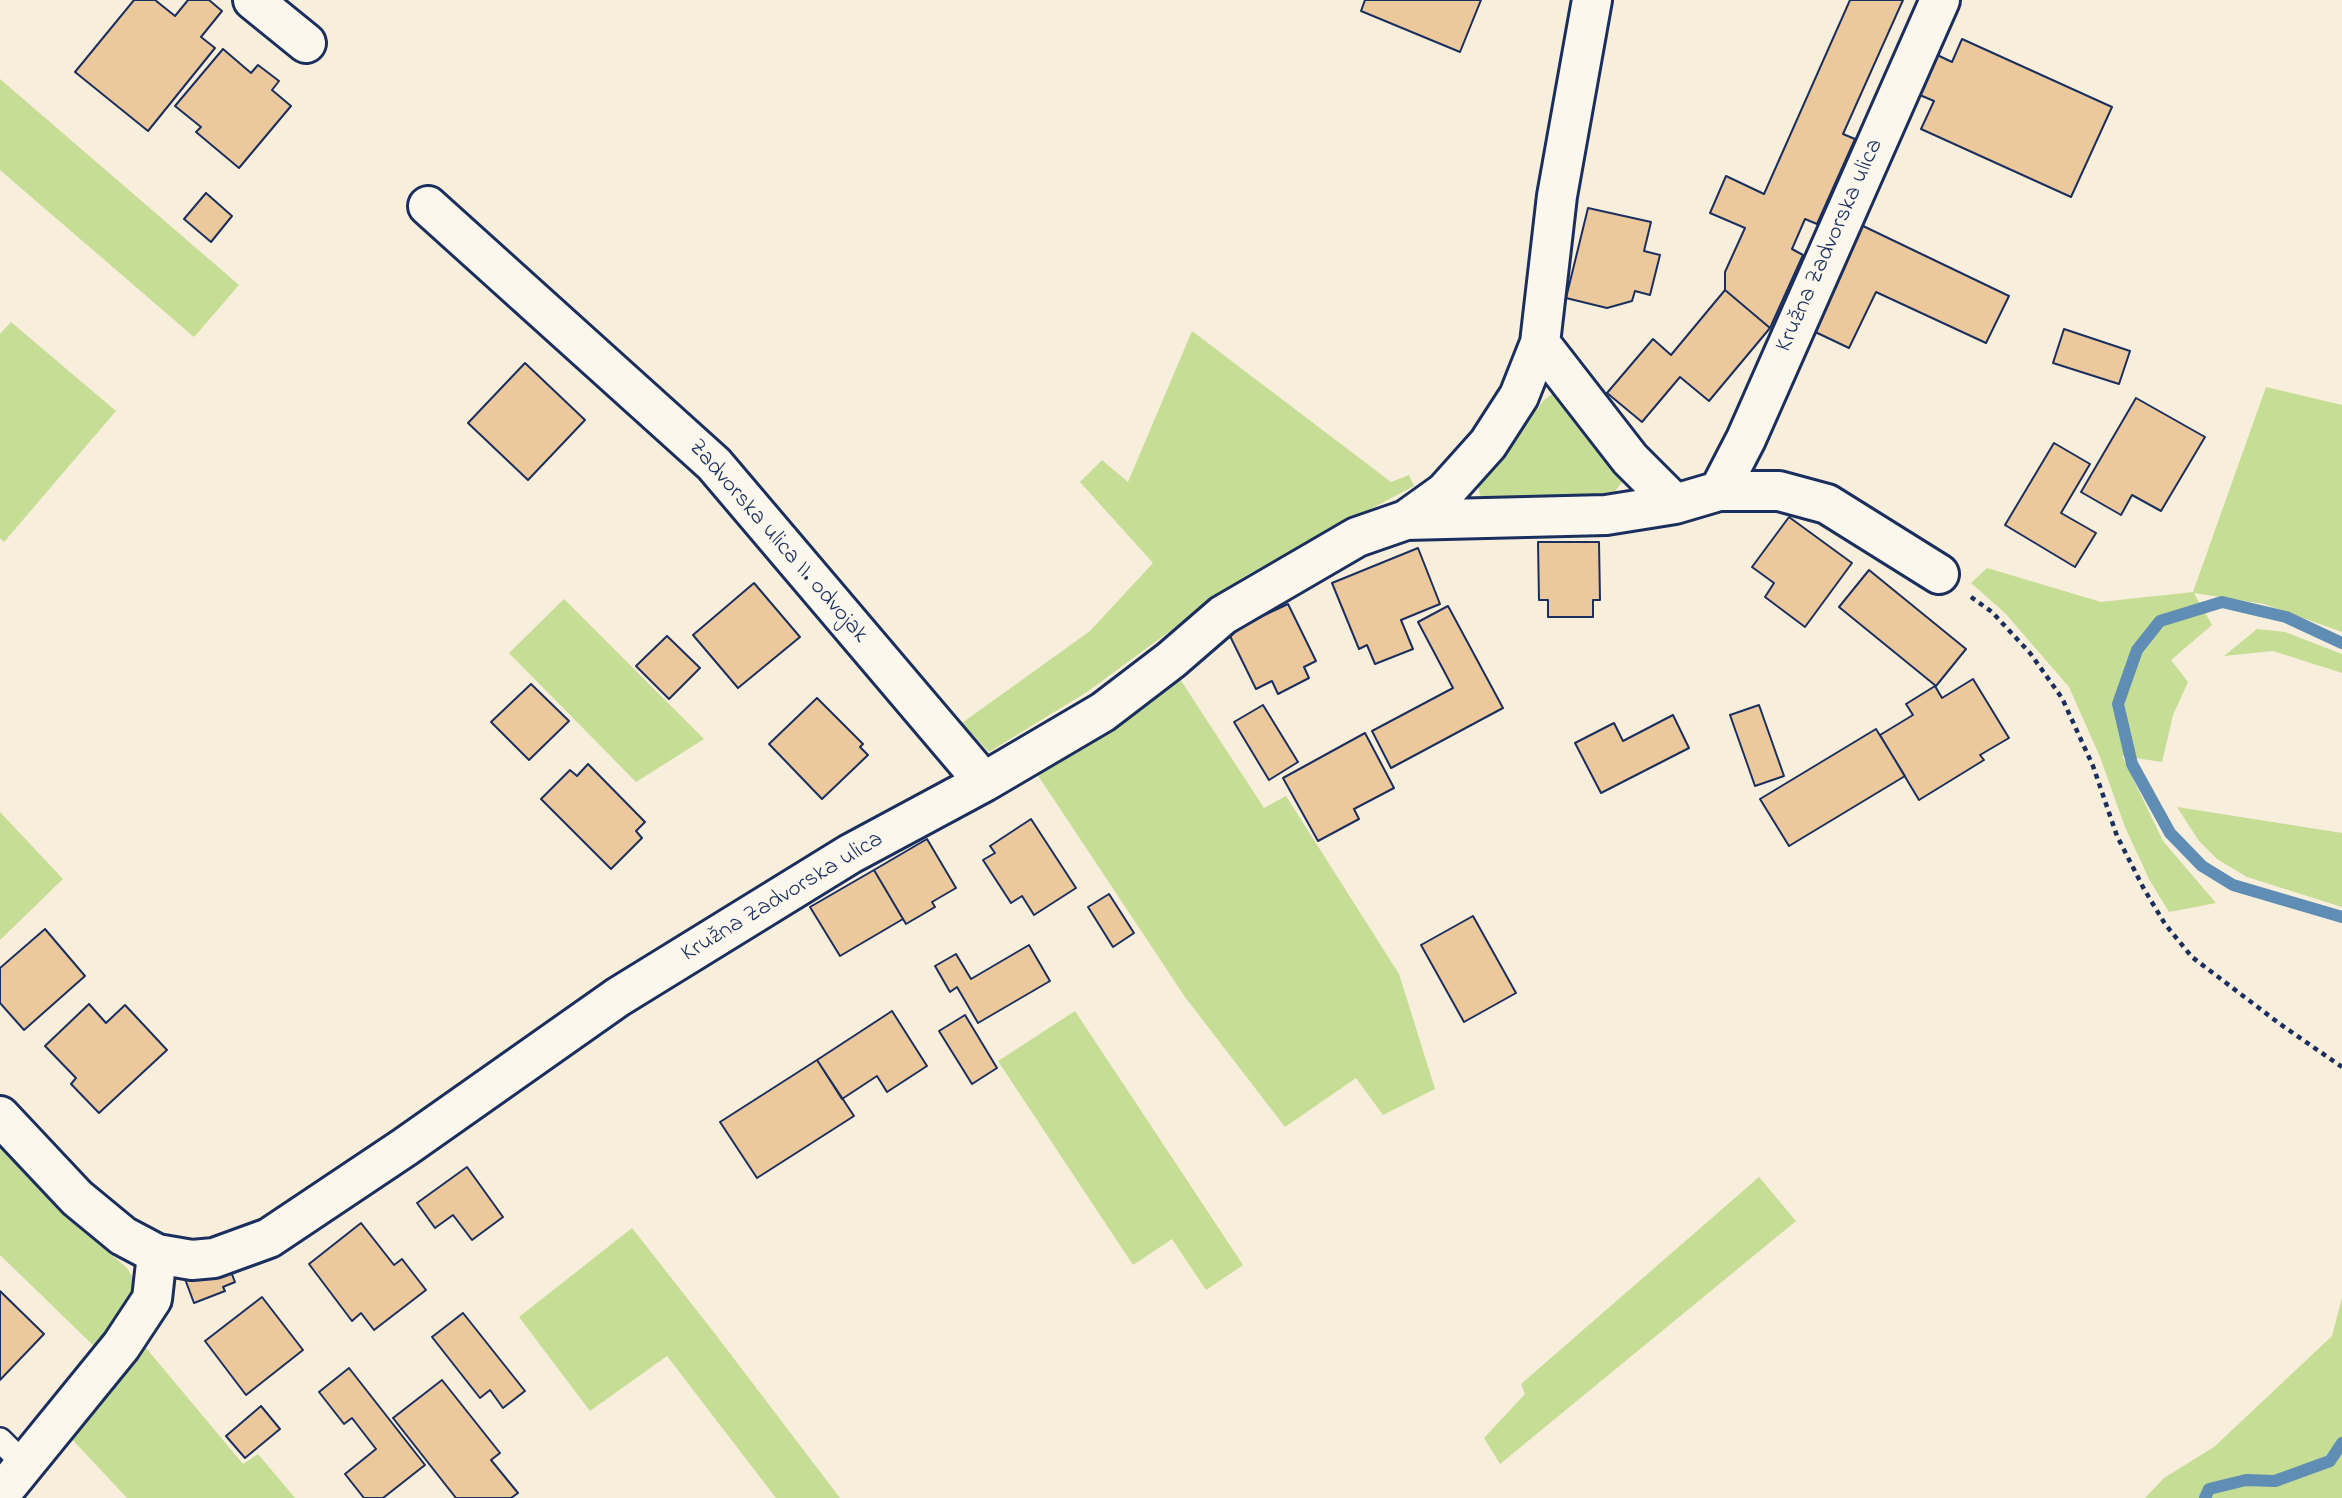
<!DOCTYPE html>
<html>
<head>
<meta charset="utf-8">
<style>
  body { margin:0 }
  canvas { display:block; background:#f8eedc }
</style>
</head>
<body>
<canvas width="2342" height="1498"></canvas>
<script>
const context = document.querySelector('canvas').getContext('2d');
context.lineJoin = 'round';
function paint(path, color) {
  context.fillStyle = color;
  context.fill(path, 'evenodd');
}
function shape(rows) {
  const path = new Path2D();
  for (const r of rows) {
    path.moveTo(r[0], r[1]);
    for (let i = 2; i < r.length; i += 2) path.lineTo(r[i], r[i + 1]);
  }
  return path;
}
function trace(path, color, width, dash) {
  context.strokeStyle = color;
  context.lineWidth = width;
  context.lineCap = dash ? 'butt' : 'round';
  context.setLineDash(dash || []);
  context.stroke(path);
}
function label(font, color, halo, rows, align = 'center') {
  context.font = font + ' "Indie Flower",sans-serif';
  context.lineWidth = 5;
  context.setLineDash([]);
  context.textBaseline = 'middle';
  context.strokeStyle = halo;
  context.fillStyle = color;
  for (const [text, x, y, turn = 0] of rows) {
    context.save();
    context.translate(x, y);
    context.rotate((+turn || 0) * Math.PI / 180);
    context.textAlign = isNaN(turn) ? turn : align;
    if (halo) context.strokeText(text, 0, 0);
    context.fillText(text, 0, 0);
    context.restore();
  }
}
const green = shape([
  [0,79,239,285,194,337,0,170],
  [11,322,116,411,4,542,0,538,0,334],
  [1192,331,1391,482,1409,475,1414,486,1245,576,1087,692,989,752,962,723,1090,631,1153,563,1080,482,1102,460,1128,482],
  [2266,387,2342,405,2342,632,2264,604,2194,593,2212,625,2171,660,2188,682,2173,715,2162,762,2122,756,2163,841,2216,903,2169,912,2149,879,2125,827,2100,757,2069,687,2005,613,1971,583,1987,568,2101,602,2193,592],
  [1552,394,1557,394,1621,473,1622,482,1613,494,1605,498,1484,499,1480,495,1478,486,1544,400],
  [564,599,704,739,636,782,509,653],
  [2257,629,2285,632,2342,654,2342,673,2273,651,2224,656],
  [1178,676,1264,808,1286,796,1399,974,1435,1089,1383,1115,1356,1078,1285,1127,1185,997,1037,774],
  [2177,807,2342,833,2342,907,2247,877,2217,859,2199,841],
  [0,812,63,879,0,940],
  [1075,1011,1243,1265,1206,1290,1172,1239,1133,1265,998,1061],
  [0,1146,64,1215,127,1268,133,1278,136,1287,133,1302,98,1350,0,1255],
  [1759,1177,1796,1221,1500,1464,1484,1438,1525,1394,1521,1384],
  [632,1228,709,1326,840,1498,776,1498,667,1356,590,1411,519,1317],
  [2342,1298,2342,1498,2145,1498,2164,1478,2214,1447,2332,1336],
  [141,1342,243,1464,258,1454,295,1498,127,1498,68,1435]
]);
const stream = shape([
  [2342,643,2286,617,2222,602,2160,621,2137,650,2118,704,2132,764,2170,833,2202,866,2233,885,2342,917],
  [2205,1498,2209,1489,2246,1480,2275,1481,2330,1461,2342,1443]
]);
const building = shape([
  [134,0,155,0,175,16,188,0,209,0,222,11,201,37,215,48,148,131,75,72,134,0],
  [1365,0,1481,0,1460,52,1361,11,1365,0],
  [1850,0,1903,0,1843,134,1855,139,1817,224,1805,219,1792,249,1803,255,1770,328,1725,290,1725,272,1745,228,1710,213,1726,176,1764,194,1850,0],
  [1962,39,2112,107,2071,197,1921,129,1934,101,1915,93,1933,53,1952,62,1962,39],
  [223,49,251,73,258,65,279,81,272,90,291,106,239,168,196,132,201,127,175,106,223,49],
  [206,193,232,216,211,242,184,219,206,193],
  [1588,208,1651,222,1644,251,1660,255,1650,295,1635,291,1632,301,1607,308,1566,298,1588,208],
  [1861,225,2009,296,1986,343,1876,292,1849,348,1811,330,1861,225],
  [1725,290,1770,328,1709,401,1680,377,1642,422,1607,393,1653,339,1671,355,1725,290],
  [2064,329,2130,351,2119,384,2053,363,2064,329],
  [525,363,585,420,528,480,468,423,525,363],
  [2136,398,2205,437,2161,511,2132,495,2121,515,2081,492,2136,398],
  [2054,443,2090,464,2061,513,2096,533,2075,567,2005,525,2054,443],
  [1789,517,1852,563,1805,627,1765,597,1774,583,1752,567,1789,517],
  [1538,542,1599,542,1600,600,1593,600,1593,617,1548,617,1548,600,1539,600,1538,542],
  [1418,548,1440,604,1401,620,1413,649,1375,664,1367,645,1359,649,1332,583,1418,548],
  [1869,570,1966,649,1936,686,1839,607,1869,570],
  [754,583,800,637,738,688,693,635,754,583],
  [1288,604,1316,661,1304,667,1309,678,1278,694,1272,681,1256,689,1228,632,1288,604],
  [1448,606,1503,708,1391,768,1372,731,1453,688,1418,622,1448,606],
  [667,636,700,668,669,699,636,666,667,636],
  [1973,679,2009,738,1980,755,1984,760,1919,800,1880,735,1913,715,1906,704,1935,686,1942,698,1973,679],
  [531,684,569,721,529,760,491,722,531,684],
  [817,698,863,744,860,747,868,755,822,799,769,744,817,698],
  [1263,705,1298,762,1269,780,1234,722,1263,705],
  [1759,705,1784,776,1755,786,1730,715,1759,705],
  [1673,715,1689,748,1601,793,1575,743,1614,723,1623,741,1673,715],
  [1876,729,1905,776,1789,846,1760,799,1876,729],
  [1365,733,1394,788,1354,809,1359,819,1318,841,1283,778,1365,733],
  [588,764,645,822,636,831,642,838,611,869,541,799,570,770,577,776,588,764],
  [1031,819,1076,888,1034,915,1022,896,1011,903,983,860,995,853,990,846,1031,819],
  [927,839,956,888,932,902,935,907,906,924,874,870,927,839],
  [874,870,903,919,840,956,810,907,874,870],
  [1109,894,1134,933,1113,947,1088,907,1109,894],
  [1473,916,1516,993,1464,1022,1421,945,1473,916],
  [45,929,85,976,24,1030,0,1003,0,968,45,929],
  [1029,945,1050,981,978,1023,957,987,950,992,935,966,956,954,971,979,1029,945],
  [89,1004,106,1023,125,1005,167,1050,99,1113,71,1084,76,1078,45,1046,89,1004],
  [892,1011,927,1066,887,1092,877,1076,842,1099,817,1060,892,1011],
  [965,1015,997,1068,972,1084,939,1031,965,1015],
  [817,1060,854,1116,757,1178,720,1122,817,1060],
  [467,1167,503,1217,472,1240,453,1215,435,1228,417,1203,467,1167],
  [361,1223,394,1265,402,1259,426,1290,374,1330,361,1313,352,1321,309,1264,361,1223],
  [215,1266,229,1267,235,1282,223,1287,225,1291,194,1303,185,1279,215,1266],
  [0,1291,44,1334,0,1380,0,1291],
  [262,1297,303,1350,246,1395,205,1341,262,1297],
  [463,1313,525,1391,503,1408,490,1390,480,1398,432,1337,463,1313],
  [349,1368,425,1465,383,1498,364,1498,345,1474,376,1449,352,1418,344,1424,319,1392,349,1368],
  [442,1380,500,1453,491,1460,518,1493,511,1498,456,1498,393,1418,442,1380],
  [261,1406,280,1429,245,1458,226,1436,261,1406]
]);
const path = shape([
  [1971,597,1992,612,2030,653,2062,698,2093,766,2117,836,2144,889,2165,924,2192,957,2280,1024,2342,1067]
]);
const lane = shape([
  [0,1440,25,1465]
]);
const street = shape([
  [253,0,306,43],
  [428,206,714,464,984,782],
  [1540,343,1630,459,1675,504],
  [1719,491,1746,439,1940,0],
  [1406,520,1606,515,1675,504,1719,491,1779,491,1827,504,1939,574],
  [0,1116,77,1198,123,1236,157,1254,192,1260,214,1258,269,1238,405,1147,618,997,850,854,984,782,1103,712,1171,660,1223,615,1357,537,1406,520,1445,492,1488,444,1519,396,1540,343,1557,196,1592,0],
  [0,1498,3,1491,121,1346,152,1299,157,1254]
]);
const streetNames = [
  ["Kružna Zadvorska ulica",1831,246,-66],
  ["Zadvorska ulica II. odvojak",777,542,49],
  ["Kružna Zadvorska ulica",783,898,-31]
];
paint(green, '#c5dd94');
trace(stream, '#5f8db4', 12);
paint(building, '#ecc89d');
trace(building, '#1b2f5e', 2);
trace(lane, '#1b2f5e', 28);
trace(street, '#1b2f5e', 44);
trace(path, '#1b2f5e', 4.5, [5, 5]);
trace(lane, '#fbf7ec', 23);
trace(street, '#fbf7ec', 38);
label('24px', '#1b2f5e', '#fbf7ec', streetNames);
</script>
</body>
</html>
